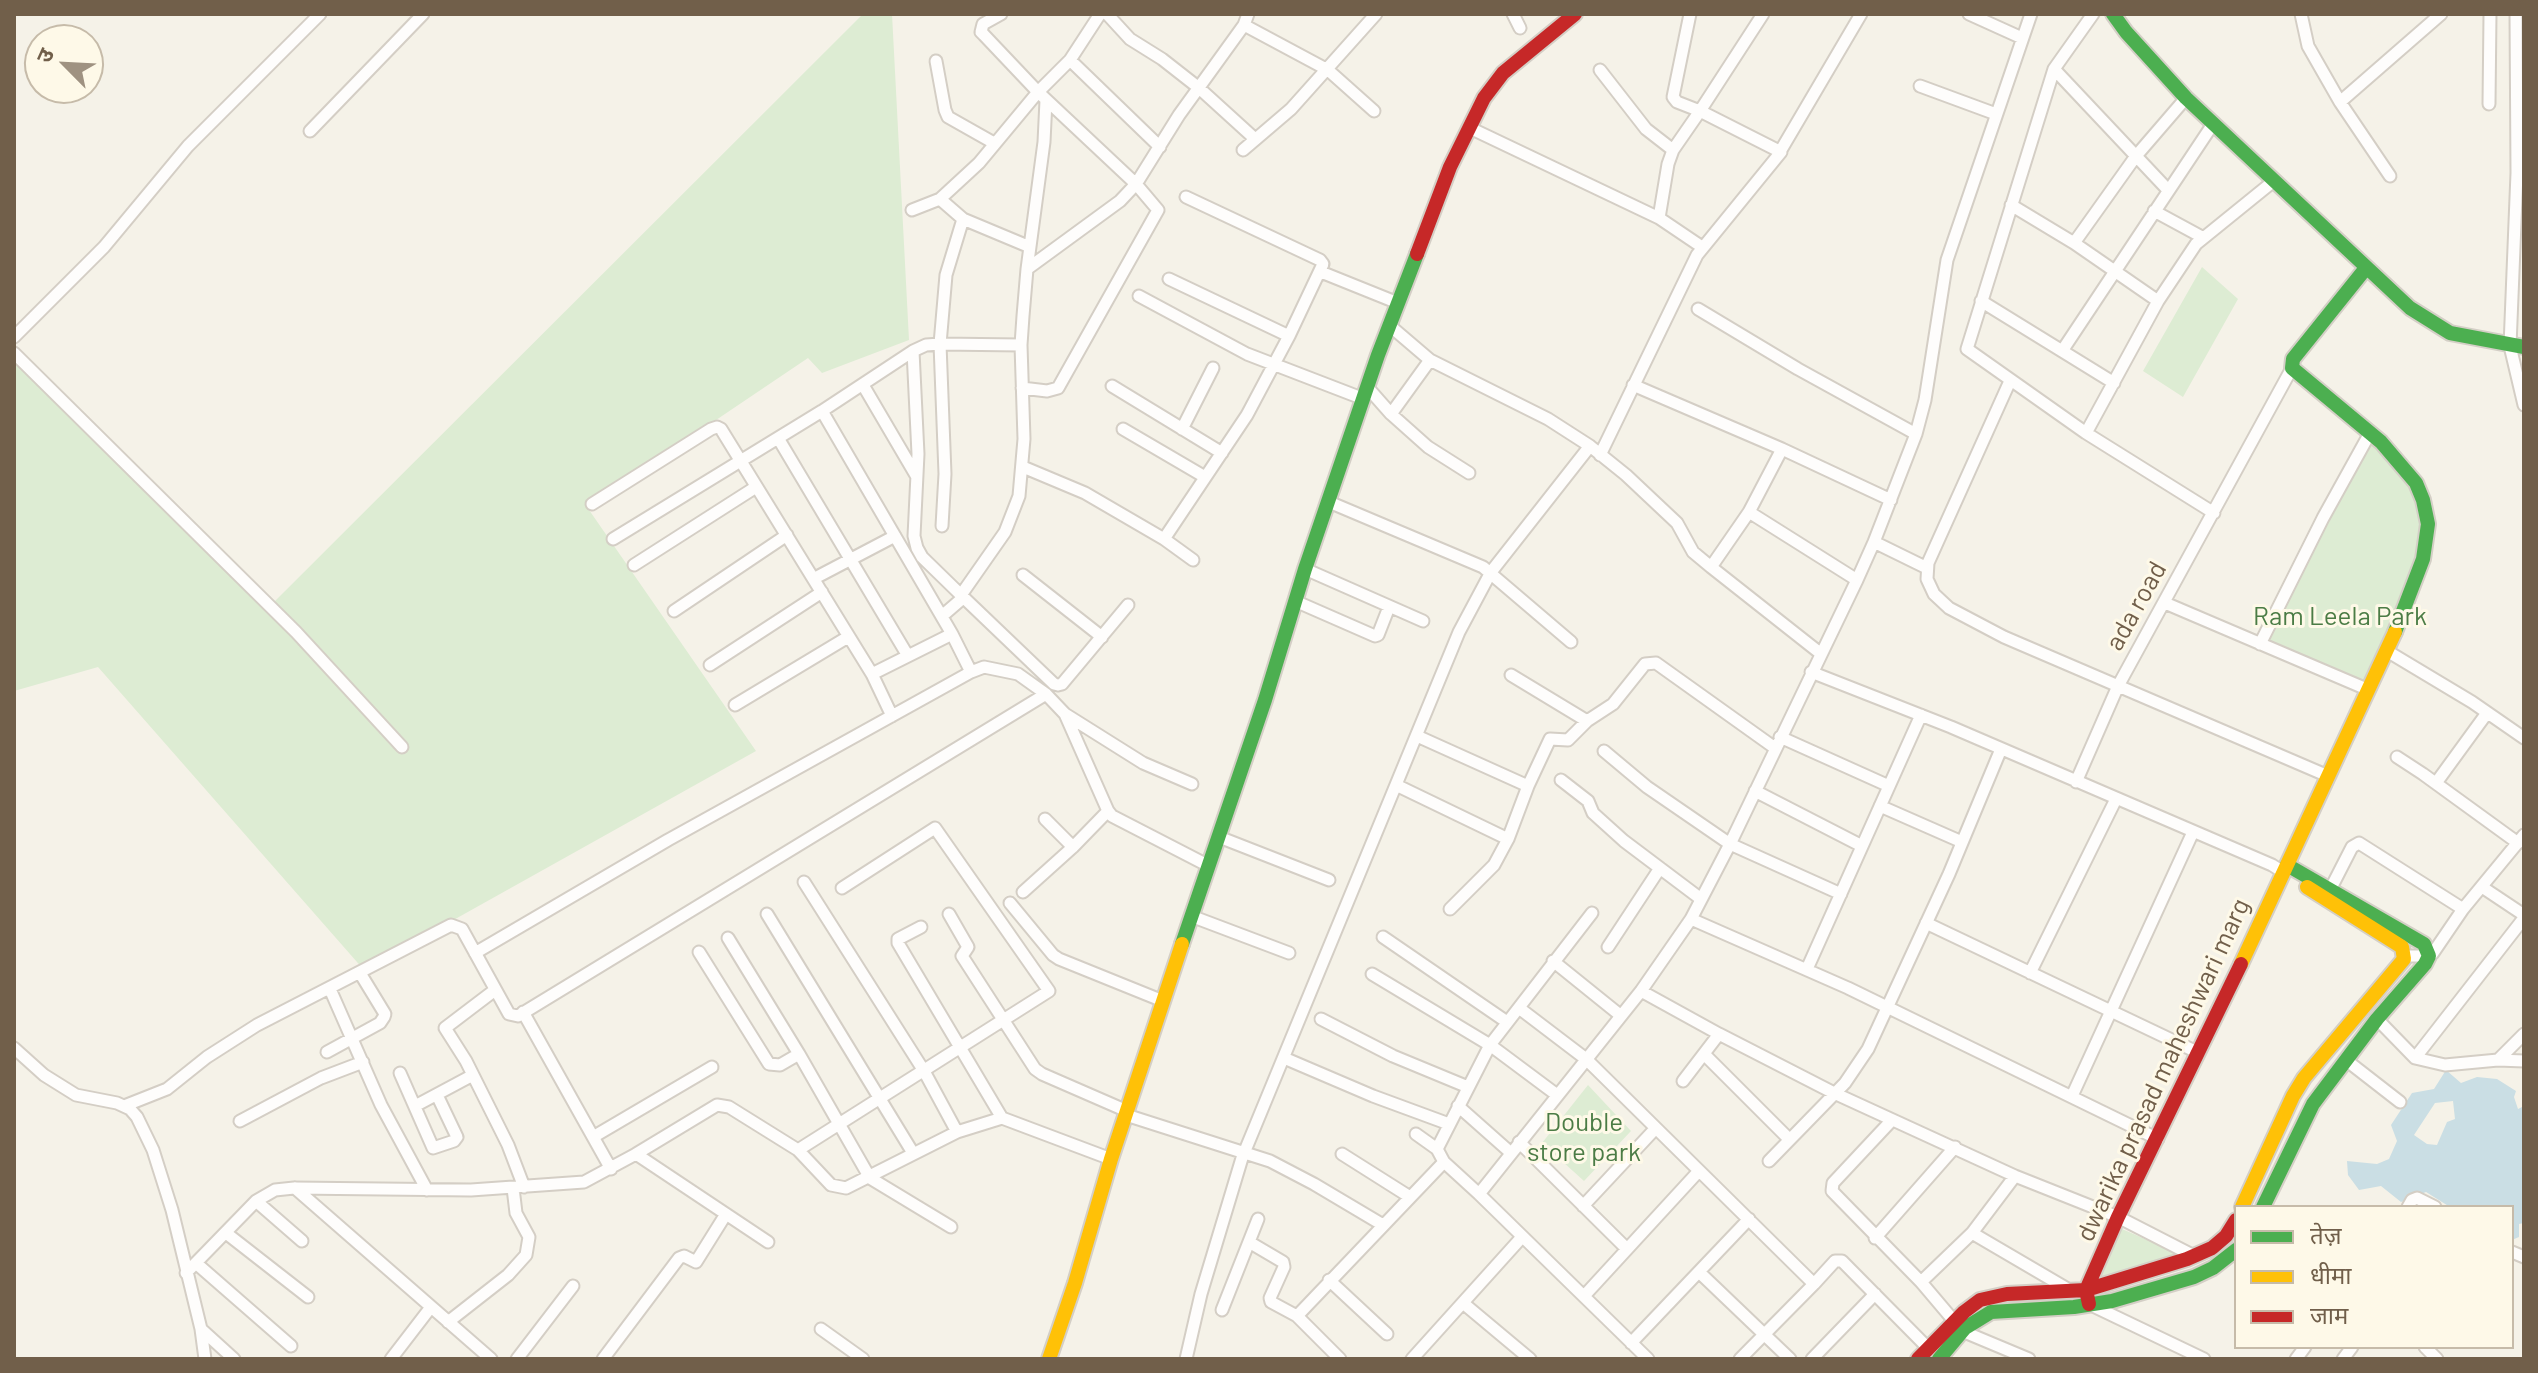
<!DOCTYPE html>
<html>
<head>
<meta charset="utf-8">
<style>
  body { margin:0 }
  #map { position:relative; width:2538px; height:1373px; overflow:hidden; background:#f5f2e8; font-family:Barlow,"Noto Sans Devanagari",sans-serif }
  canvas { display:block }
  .frame { position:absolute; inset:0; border:16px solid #715f4a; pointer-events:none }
  .legend { position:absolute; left:2234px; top:1205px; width:280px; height:144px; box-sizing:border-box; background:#fef9e8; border:2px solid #c6bba9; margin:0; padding:10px 14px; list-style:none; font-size:24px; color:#715f4a }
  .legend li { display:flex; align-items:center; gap:16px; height:40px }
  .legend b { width:40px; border:2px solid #c6bba9 }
  .north { position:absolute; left:24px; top:24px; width:80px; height:80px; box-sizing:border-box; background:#fef9e8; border:2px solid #c6bba9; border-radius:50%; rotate:294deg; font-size:22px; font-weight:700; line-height:32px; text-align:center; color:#715f4a }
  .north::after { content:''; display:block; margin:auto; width:28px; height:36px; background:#9f9281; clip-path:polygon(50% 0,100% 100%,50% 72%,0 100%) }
</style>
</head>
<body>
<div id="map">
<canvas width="2538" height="1373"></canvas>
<div class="frame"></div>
<ul class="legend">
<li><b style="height:10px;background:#4caf50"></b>तेज़</li>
<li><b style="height:10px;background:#ffc107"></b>धीमा</li>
<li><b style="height:10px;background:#c62828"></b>जाम</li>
</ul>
<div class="north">उ</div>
</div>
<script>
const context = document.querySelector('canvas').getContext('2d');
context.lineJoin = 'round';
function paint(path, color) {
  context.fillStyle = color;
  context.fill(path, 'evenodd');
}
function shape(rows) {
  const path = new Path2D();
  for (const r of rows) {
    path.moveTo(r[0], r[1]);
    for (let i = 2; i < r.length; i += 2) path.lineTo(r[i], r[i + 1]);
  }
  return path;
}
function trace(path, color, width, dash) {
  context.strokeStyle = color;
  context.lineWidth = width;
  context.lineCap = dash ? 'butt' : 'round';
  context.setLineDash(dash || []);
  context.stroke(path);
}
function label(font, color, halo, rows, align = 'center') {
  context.font = font + ' Barlow,sans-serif';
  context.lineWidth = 6;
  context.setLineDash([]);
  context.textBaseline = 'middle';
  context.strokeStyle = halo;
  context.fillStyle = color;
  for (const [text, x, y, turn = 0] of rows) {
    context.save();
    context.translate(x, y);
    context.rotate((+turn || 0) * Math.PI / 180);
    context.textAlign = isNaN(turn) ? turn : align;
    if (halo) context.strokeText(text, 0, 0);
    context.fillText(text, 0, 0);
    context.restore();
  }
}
const green = shape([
  [863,14,892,14,909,340,822,373,808,358,587,507,756,751,364,970,98,667,14,691,14,361,270,606],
  [2202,267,2238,299,2183,397,2143,371],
  [2371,440,2418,493,2428,534,2411,589,2365,685,2267,641],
  [1588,1085,1631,1131,1584,1181,1542,1143],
  [2122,1229,2182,1255,2093,1284]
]);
const water = shape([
  [2446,1070,2461,1083,2477,1077,2497,1079,2516,1091,2514,1097,2518,1109,2524,1106,2524,1223,2519,1224,2519,1237,2512,1240,2512,1207,2450,1207,2426,1192,2401,1202,2381,1186,2359,1190,2348,1175,2347,1161,2377,1164,2389,1159,2397,1141,2391,1125,2412,1093,2434,1089],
  [2453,1101,2455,1119,2447,1122,2437,1145,2427,1144,2414,1135,2435,1103]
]);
const street = shape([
  [1001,14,983,24,981,32,984,35,1038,92,1136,184,1158,210,1058,388,1047,391,1022,388],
  [1107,14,1130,39,1162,59,1199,88,1254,138],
  [1513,14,1520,28],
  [1969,14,2022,38],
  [2093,14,2054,69,1967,349,2086,433,2214,513],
  [2301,14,2308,46,2340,102,2390,176],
  [2516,14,2517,173,2510,346,2524,405],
  [1244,25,1328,70,1374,111],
  [1070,60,1160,147],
  [936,61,945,110,948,117,994,143],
  [2054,69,2168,190],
  [1600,70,1646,129,1673,150],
  [1920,86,1996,114],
  [1046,100,1044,142,1027,269,1023,316,1021,345,1024,439,1019,496,1005,532,961,595,1054,684,1058,685,1062,684,1128,605],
  [2340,102,2441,14],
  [2489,104,2490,14],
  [1470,128,1659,218,1702,247],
  [310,131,423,14],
  [1243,150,1291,109,1376,14],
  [1781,150,1861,14],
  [940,199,963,219,1030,247],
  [2011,205,2074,243,2158,301],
  [912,210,940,199,979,163,1038,92,1070,60,1100,14],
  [2154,211,2202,237],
  [1659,218,1668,164,1673,150,1700,111,1677,102,1673,97,1690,14],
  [2074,243,2136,156,2186,98],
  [1027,269,1120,201,1136,184,1179,115,1244,25,1248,14],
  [1321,272,1398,303],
  [1169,279,1289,336],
  [1139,296,1247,354,1364,399],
  [1981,301,2114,383],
  [1698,309,1798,369,1916,434],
  [1389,325,1430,360,1391,414],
  [14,337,104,247,188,146,320,14],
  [913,351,918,454,914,536,917,548,922,557,961,595],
  [2062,351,2213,124],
  [14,353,296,632,402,747],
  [1430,360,1548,419,1590,446,1626,475,1677,523,1693,552,1711,567],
  [2010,381,1928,563,1927,579,1934,594,1949,608,2004,637,2328,776],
  [863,385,917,477],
  [1633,385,1782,449,1891,500],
  [1112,386,1222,453],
  [1368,388,1391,414,1428,447,1469,473],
  [822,411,913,351,926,345,940,344,946,275,963,219],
  [1123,429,1205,477],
  [1182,429,1213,368],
  [2086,433,2158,301,2196,244,2275,180],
  [778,438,908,656],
  [1782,449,1749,512,1711,567,1820,653],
  [1600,455,1697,255,1781,152,1700,111,1763,14],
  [1023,467,1085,493,1164,539,1193,560],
  [1329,502,1483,567,1571,642],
  [592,504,711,429,717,427,721,429,872,674,892,716],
  [1749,512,1857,580],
  [942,526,945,474,940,344,1021,345],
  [613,539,822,411,952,634,872,674],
  [1164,539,1247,415,1289,336,1323,264,1320,260,1186,197],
  [1874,542,1927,568],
  [634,565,756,487],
  [1305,569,1423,621],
  [1023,575,1102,637],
  [815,578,895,536],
  [1295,601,1375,636,1378,635,1389,607],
  [2165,603,2369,690],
  [674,611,787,535],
  [942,616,964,597],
  [952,634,971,672],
  [2260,644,2323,518,2370,433],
  [2387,651,2472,702,2524,738],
  [710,665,822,592],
  [1811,672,1951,727,2272,865,2283,872],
  [1511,675,1587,721],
  [735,705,848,637],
  [1065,714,1143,763,1192,784],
  [1417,736,1528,786],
  [1780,737,1889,786],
  [1604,751,1647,787,1730,844,1841,894],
  [2397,757,2423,774,2518,843],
  [1561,780,1588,801,1593,813,1624,841,1701,899],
  [2076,782,2118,686,2292,368],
  [2436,783,2487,713],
  [1396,785,1508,839],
  [1755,791,1862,846],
  [1880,806,1962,842],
  [1045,819,1073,847],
  [1219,837,1329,880],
  [804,882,924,1071,957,1132],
  [2482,887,2524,915],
  [2330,890,2352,847,2359,843,2463,909],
  [1023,892,1073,847,1108,811],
  [1010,903,1053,955,1059,959,1163,1001],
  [1450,909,1494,865,1508,839,1528,786,1550,739,1568,740,1587,721,1613,704,1645,664,1656,663,1775,748],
  [767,914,913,1153],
  [949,914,968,947,962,956,1035,1069,1042,1074,1127,1111],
  [1191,916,1289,953],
  [1691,919,1848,988,2158,1139],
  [1926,923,2199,1053],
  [1383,937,1507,1022],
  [728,938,799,1054,870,1178,951,1227],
  [1608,947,1660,868],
  [699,952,769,1064,780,1065,799,1054],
  [475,953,668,840,971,672,984,667,1018,674,1046,694,1065,714,1108,811,1112,816,1209,866],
  [2404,956,2429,956,2433,953,2463,909,2524,835],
  [1553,961,1620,1015],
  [1807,969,1921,715],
  [2030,973,2116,799],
  [1372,974,1490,1045,1557,1095],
  [330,989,381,1105,427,1190],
  [495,990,445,1028,466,1061,508,1145,524,1187],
  [1641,991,1719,1034,1834,1093,2015,1176,2118,1217,2194,1256],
  [1519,1008,1586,1059,1814,1284,1740,1359],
  [523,1012,611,1169],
  [1321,1019,1393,1056,1468,1087],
  [2377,1019,2415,1058,2524,918],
  [14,1048,44,1075,76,1095,117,1103,130,1109,137,1117,153,1150,172,1210,201,1329,205,1359],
  [327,1052,380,1023,384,1017,385,1014,360,973],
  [1704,1054,1789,1139],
  [1284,1058,1373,1096,1449,1124],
  [2415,1058,2445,1065,2498,1060,2524,1061],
  [2346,1060,2400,1102],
  [2498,1060,2524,1034],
  [400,1073,433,1148,454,1141,457,1137,437,1095],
  [1683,1081,1719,1034],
  [2072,1096,2193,832],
  [124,1106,167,1089,207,1057,257,1025,451,925,462,929,509,1014,518,1016,1046,694],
  [415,1106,473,1075],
  [1458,1106,1511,1153],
  [1126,1115,1270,1161,1314,1184,1383,1225],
  [1002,1118,1111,1159],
  [1892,1120,1833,1183,1832,1191,1921,1282,1954,1321],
  [240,1121,321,1078,363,1062],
  [1416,1134,1437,1149,1444,1162,1479,1194],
  [593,1137,712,1067],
  [1519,1142,1627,1249],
  [1437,1149,1490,1045,1592,913],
  [798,1150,1049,991,935,828,842,888],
  [636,1154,768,1242],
  [1342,1154,1410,1197],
  [1769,1161,1845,1083,1868,1049,1949,874,2001,749],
  [295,1188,491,1359],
  [256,1201,302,1241],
  [1583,1206,1655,1129],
  [2408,1207,2412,1200,2417,1198,2435,1207],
  [226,1233,308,1297],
  [1972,1233,2071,1291],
  [1875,1238,1955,1147],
  [1249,1242,1283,1262,1284,1267,1270,1298,1271,1302,1297,1316,1340,1359],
  [2512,1252,2524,1257],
  [197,1264,291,1346],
  [1699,1272,1790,1359],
  [186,1273,256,1201,275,1190,294,1188,471,1190,584,1182,636,1154,717,1105,729,1107,798,1150,831,1185,846,1188,957,1132,1002,1118,898,943,898,939,921,927],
  [1329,1280,1387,1334],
  [1921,1282,1972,1233,2015,1176],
  [1814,1284,1835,1261,1842,1261,1928,1348],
  [1584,1296,1698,1172],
  [1463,1303,1530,1359],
  [2089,1304,2204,1359],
  [1222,1310,1258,1219],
  [1297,1316,1444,1162],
  [448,1322,508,1275,526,1255,529,1237,516,1213,513,1188],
  [201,1329,234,1359],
  [821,1329,863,1359],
  [1962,1331,2029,1359],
  [1631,1343,1749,1219],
  [2425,1347,2437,1359],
  [391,1359,431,1307],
  [517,1359,573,1286],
  [603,1359,679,1258,684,1256,696,1262,726,1214],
  [1186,1359,1201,1294,1242,1158,1459,632,1491,572,1590,446],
  [1412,1359,1522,1237],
  [1648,1359,1479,1194,1641,991,1691,919,1730,844,1857,580,1874,542,1916,434,1925,400,1947,260,2031,14],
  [1812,1359,1875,1294],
  [2296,1359,2305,1347],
  [2343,1359,2352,1347]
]);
const fast = shape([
  [2113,14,2126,32,2186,98,2410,308,2450,333,2524,347],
  [2366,268,2293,359,2292,368,2381,442,2416,483,2423,500,2428,524,2423,559,2395,632],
  [1182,944,1265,700,1305,569,1378,355,1417,254],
  [2263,1207,2313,1104,2377,1019,2425,964,2429,956,2424,944,2287,865],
  [1939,1359,1965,1328,1991,1312,2074,1307,2112,1301,2194,1277,2213,1268,2236,1250]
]);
const slow = shape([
  [2241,964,2395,632],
  [2242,1207,2293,1096,2304,1078,2404,959,2402,947,2307,887],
  [1049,1359,1075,1283,1111,1159,1182,944]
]);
const jam = shape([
  [1417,254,1450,167,1484,98,1503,73,1575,14],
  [2089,1304,2086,1290,2118,1217,2241,964],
  [1918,1359,1964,1312,1980,1300,2007,1294,2086,1290,2187,1259,2212,1248,2226,1236,2236,1220]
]);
const streetNames = [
  ["ada road",2136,606,-61],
  ["dwarika prasad maheshwari marg",2163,1070,-65]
];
const parkNames = [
  ["Ram Leela Park",2340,616],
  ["Double",1584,1122],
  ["store park",1584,1152]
];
paint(green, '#ddecd3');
paint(water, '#cadee4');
trace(street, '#d4cec5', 15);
trace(fast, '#d4cfc6', 18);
trace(slow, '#d4cfc6', 18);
trace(jam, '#d4cfc6', 18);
trace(street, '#fefdfc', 11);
trace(fast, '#4caf50', 14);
trace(slow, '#ffc107', 14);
trace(jam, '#c62828', 14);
label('26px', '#715f4a', '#fef9e8', streetNames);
label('26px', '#4b7c45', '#fef9e8', parkNames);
</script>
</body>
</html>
